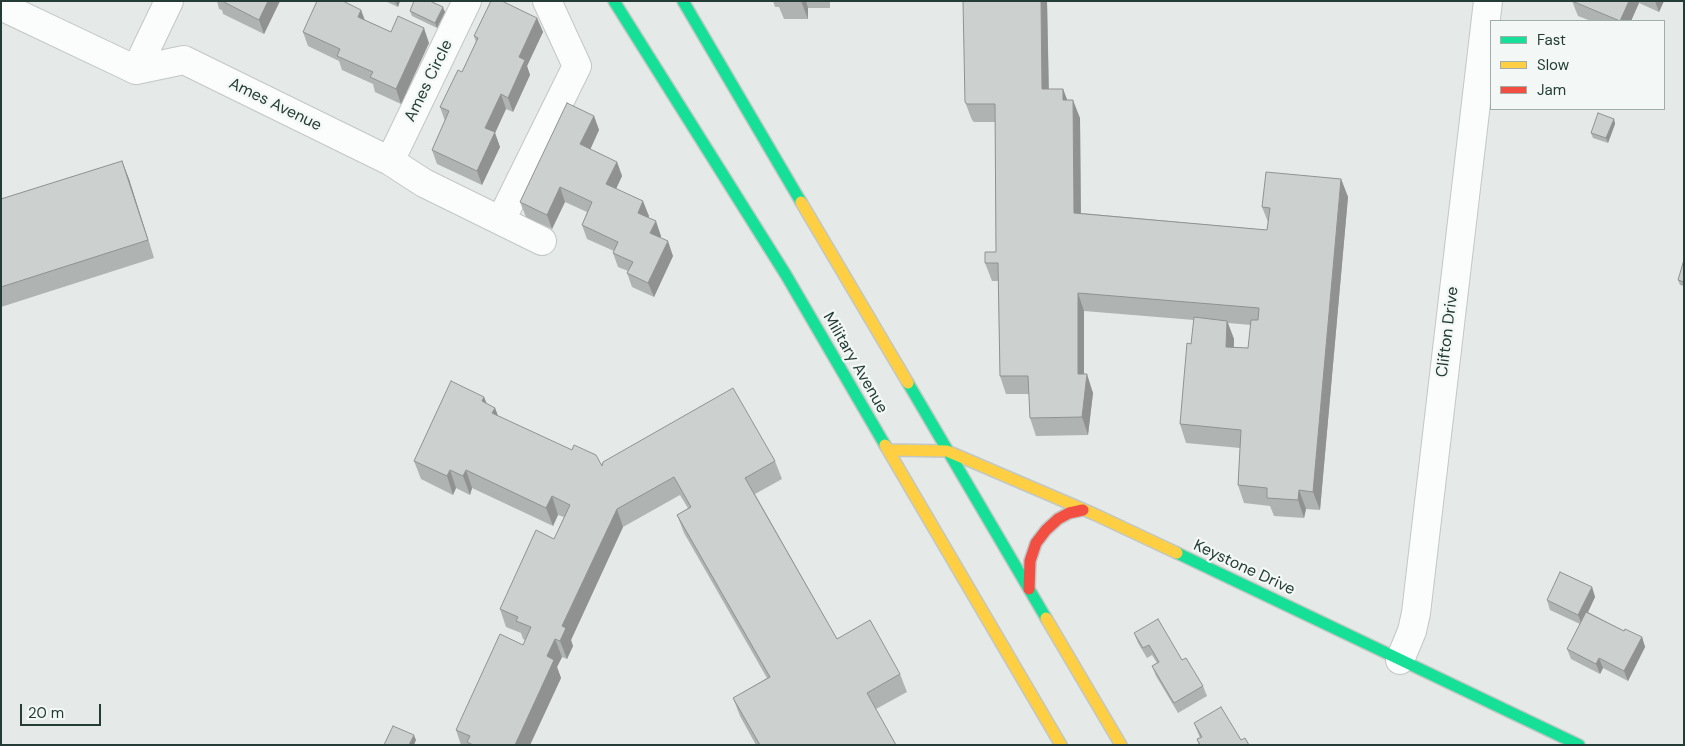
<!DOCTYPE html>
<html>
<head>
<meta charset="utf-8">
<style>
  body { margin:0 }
  #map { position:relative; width:1685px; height:746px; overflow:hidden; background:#e5eae8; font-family:"DM Sans",sans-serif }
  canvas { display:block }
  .frame { position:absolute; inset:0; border:2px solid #243c35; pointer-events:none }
  .legend { position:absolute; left:1490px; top:20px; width:175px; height:90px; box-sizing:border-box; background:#f3f8f6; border:1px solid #a0ada9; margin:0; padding:6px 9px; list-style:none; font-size:15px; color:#243c35 }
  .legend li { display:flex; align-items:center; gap:10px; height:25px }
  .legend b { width:25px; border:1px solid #a0ada9 }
  .scale { position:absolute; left:20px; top:704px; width:81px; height:22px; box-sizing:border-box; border:2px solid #243c35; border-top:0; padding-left:6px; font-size:15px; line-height:18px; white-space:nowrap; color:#243c35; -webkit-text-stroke:4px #f3f8f6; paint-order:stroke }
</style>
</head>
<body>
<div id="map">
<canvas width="1685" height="746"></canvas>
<div class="frame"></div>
<ul class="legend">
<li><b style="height:6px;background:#16e098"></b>Fast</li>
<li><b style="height:6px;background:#ffcf43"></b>Slow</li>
<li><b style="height:6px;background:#f24e42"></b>Jam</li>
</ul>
<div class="scale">20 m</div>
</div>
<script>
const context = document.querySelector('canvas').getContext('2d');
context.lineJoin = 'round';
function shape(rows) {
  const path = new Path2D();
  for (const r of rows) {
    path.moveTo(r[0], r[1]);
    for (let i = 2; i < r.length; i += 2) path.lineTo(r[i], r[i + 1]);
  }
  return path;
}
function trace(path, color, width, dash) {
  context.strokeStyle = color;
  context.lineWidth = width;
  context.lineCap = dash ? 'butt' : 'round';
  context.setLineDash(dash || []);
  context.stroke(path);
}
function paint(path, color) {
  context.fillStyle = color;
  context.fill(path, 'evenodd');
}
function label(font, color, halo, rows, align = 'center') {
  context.font = font + ' "DM Sans",sans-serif';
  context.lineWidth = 4.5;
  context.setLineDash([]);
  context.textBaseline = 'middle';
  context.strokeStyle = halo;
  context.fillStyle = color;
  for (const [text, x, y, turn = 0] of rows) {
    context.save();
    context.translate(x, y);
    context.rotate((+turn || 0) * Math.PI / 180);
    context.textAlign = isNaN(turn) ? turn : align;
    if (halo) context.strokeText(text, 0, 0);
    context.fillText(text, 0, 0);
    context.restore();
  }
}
const street = shape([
  [1,6,136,70,184,60,390,161,424,183,542,241],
  [136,70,169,1],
  [390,161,467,1],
  [501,220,577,66,547,1],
  [1400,660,1412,631,1416,613,1488,1]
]);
const fast = shape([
  [614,1,786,275,885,445],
  [683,1,801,202],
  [908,383,1046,618],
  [1177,553,1579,745]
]);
const slow = shape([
  [801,202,908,383],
  [885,445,1061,745],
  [888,450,947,451,1094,514,1177,553],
  [1046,618,1121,745]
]);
const jam = shape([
  [1029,589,1030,561,1036,543,1046,530,1058,519,1069,513,1083,510]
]);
const wall = shape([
  [217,1,280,1,264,34,223,14,222,10,219,9],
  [385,1,400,1,398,7],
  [773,1,830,1,830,8,808,8,808,19,784,19,779,7,775,7],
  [1047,1,1049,89,1063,89,1067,100,1080,118,1081,213,1267,230,1268,222,1262,207,1341,179,1348,197,1320,510,1306,509,1304,518,1274,516,1270,506,1244,503,1238,485,1240,448,1186,443,1180,424,1191,344,1194,320,1084,311,1084,374,1093,393,1088,435,1036,436,1030,418,1029,394,1006,394,1000,376,998,281,992,281,985,263,996,252,995,122,974,122,972,120,965,102],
  [1228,323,1251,325,1248,348,1234,347,1234,339],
  [1572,1,1664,1,1659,12,1639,3,1631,21,1591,21,1578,16],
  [361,10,365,20,391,32,429,43,401,104,375,92,373,84,342,70,339,61,308,46,303,32],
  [410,11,445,12,437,28,412,16],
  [537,18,543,32,527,66,530,75,513,112,506,109,495,133,500,147,482,185,437,164,432,150,445,121,440,107,462,72,476,42,474,36],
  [594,116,599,130,590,149,617,162,622,176,616,188,649,216,648,218,661,236,660,238,673,256,654,297,632,287,627,273,628,271,618,267,613,253,614,251,587,239,582,225,587,212,565,202,552,229,526,217,520,202],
  [1614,119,1615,124,1608,143,1593,138,1591,133],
  [122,161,129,179,154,258,1,307,1,199],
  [1684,264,1684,286,1680,285,1678,280],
  [484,397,487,404,495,408,498,416,602,466,775,461,782,479,755,494,837,639,900,674,907,692,876,709,896,745,756,745,740,716,733,698,767,678,684,533,677,515,688,508,680,495,623,527,571,640,573,646,567,659,562,657,557,667,561,678,530,745,461,745,456,730,523,645,525,640,523,639,521,633,506,627,500,609,554,539,564,517,558,515,553,526,472,488,470,495,456,488,453,495,421,479,414,461],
  [1592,587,1595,597,1588,612,1624,631,1642,637,1645,647,1628,681,1603,668,1600,674,1571,659,1567,649,1580,624,1550,610,1547,600],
  [1134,633,1182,660,1203,686,1207,696,1178,713,1156,676,1152,666,1157,663,1152,655,1147,658,1138,643],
  [1194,723,1241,740,1249,745,1199,745,1197,739,1200,738]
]);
const shadedWall = shape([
  [268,1,280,1,264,34,259,20],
  [395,1,400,1,398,7],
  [801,1,806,1,808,8,808,19],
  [1041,1,1047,1,1049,107,1042,89],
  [1629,1,1638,1,1639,3,1631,21,1620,21],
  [1655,1,1664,1,1659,12],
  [443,7,445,12,437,28,435,23],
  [361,10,366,24,358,17],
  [537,18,543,32,527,66,530,75,513,112,508,98,519,57],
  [424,28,429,43,401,104,396,89],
  [1063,89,1070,107,1063,100],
  [501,94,506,109,495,133,500,147,482,185,477,171,485,128],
  [1073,100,1080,118,1081,231,1074,213],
  [594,116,599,130,586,159,580,144],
  [1614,119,1615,124,1608,143,1606,138],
  [122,161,129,179,154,258,148,240],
  [617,162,622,176,612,198,606,184],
  [1341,179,1348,197,1320,510,1313,492],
  [560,187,565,202,552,229,547,215],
  [643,201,649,216,643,228,638,213],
  [656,221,661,236,655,247,650,233],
  [668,241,673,256,654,297,648,283],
  [1078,293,1084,311,1084,392,1078,374],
  [1227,321,1234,339,1233,365,1226,347],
  [1087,374,1093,393,1088,435,1082,417],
  [484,397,491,415,482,401],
  [495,408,502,426,492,413],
  [450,470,456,488,453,495,447,476],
  [466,470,472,488,470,495,463,476],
  [1299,490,1306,509,1304,518,1298,500],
  [552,496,558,515,553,526,546,508],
  [617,509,623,527,571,640,573,646,567,659,560,641,562,626],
  [1592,587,1595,597,1582,625,1578,615],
  [1642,637,1645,647,1628,681,1624,671],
  [555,639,562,657,557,667,561,678,530,745,515,745,547,656],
  [1599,658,1603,668,1600,674,1596,664],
  [414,735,416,740,414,745,409,745]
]);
const building = shape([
  [222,1,268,1,259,20,222,1],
  [317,1,343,1,361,10,358,17,391,32,398,16,424,28,396,89,370,77,373,72,337,56,340,49,303,32,317,1],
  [414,1,430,1,443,7,435,23,410,11,414,1],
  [491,1,502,1,537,18,519,57,525,60,508,98,501,94,485,128,495,132,477,171,432,150,449,111,440,107,458,70,462,72,478,38,474,36,491,1],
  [963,1,1041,1,1042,89,1063,89,1063,100,1073,100,1074,213,1267,230,1270,208,1262,207,1266,172,1341,179,1313,492,1299,490,1298,500,1267,498,1267,488,1238,485,1241,430,1180,424,1187,343,1191,344,1194,317,1227,321,1226,347,1248,348,1251,320,1258,320,1259,308,1078,293,1078,374,1087,374,1082,417,1030,418,1028,376,1000,376,998,263,985,263,985,252,996,252,995,104,967,104,965,102,963,1],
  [1572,1,1629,1,1620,21,1572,1],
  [567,103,594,116,580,144,617,162,606,184,643,201,638,213,656,221,650,233,668,241,648,283,627,273,633,262,613,253,618,242,582,225,592,202,560,187,547,215,520,202,567,103],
  [1598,113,1614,119,1606,138,1591,133,1598,113],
  [122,161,148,240,1,287,1,199,122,161],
  [1683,263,1684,264,1684,282,1678,280,1683,263],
  [451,381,484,397,482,401,495,408,492,413,572,450,574,445,596,455,602,466,603,462,733,388,775,461,745,478,837,639,870,620,900,674,867,693,896,745,760,745,733,698,770,677,677,515,691,507,674,477,617,509,562,626,566,628,560,641,555,639,547,656,554,660,515,745,473,745,467,742,470,736,456,730,500,634,523,645,531,627,516,621,518,617,500,609,536,530,554,539,570,505,552,496,546,508,466,470,463,476,450,470,447,476,414,461,451,381],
  [1560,572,1592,587,1578,615,1547,600,1560,572],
  [1586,612,1624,631,1625,629,1642,637,1624,671,1599,658,1596,664,1567,649,1586,612],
  [1158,619,1182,660,1186,658,1203,686,1174,703,1152,666,1159,662,1149,645,1143,648,1134,633,1158,619],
  [1221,707,1241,740,1245,738,1249,745,1200,745,1197,739,1202,737,1194,723,1221,707],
  [393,726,414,735,409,745,384,745,393,726]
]);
const streetNames = [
  ["Ames Circle",429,81,-64],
  ["Ames Avenue",275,105,26],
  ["Clifton Drive",1448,332,-83],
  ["Military Avenue",855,363,60],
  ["Keystone Drive",1244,568,25]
];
trace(street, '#c2c7c5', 30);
trace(fast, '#c1c7c5', 14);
trace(slow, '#c1c7c5', 14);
trace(jam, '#c1c7c5', 14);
trace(street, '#fbfcfc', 28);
trace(fast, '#16e098', 11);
trace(slow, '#ffcf43', 11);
trace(jam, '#f24e42', 11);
paint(wall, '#afb4b2');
paint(shadedWall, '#8f9291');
paint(building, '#ccd1cf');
trace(building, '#8f9291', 1);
label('16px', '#243c35', '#f3f8f6', streetNames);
</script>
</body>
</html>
